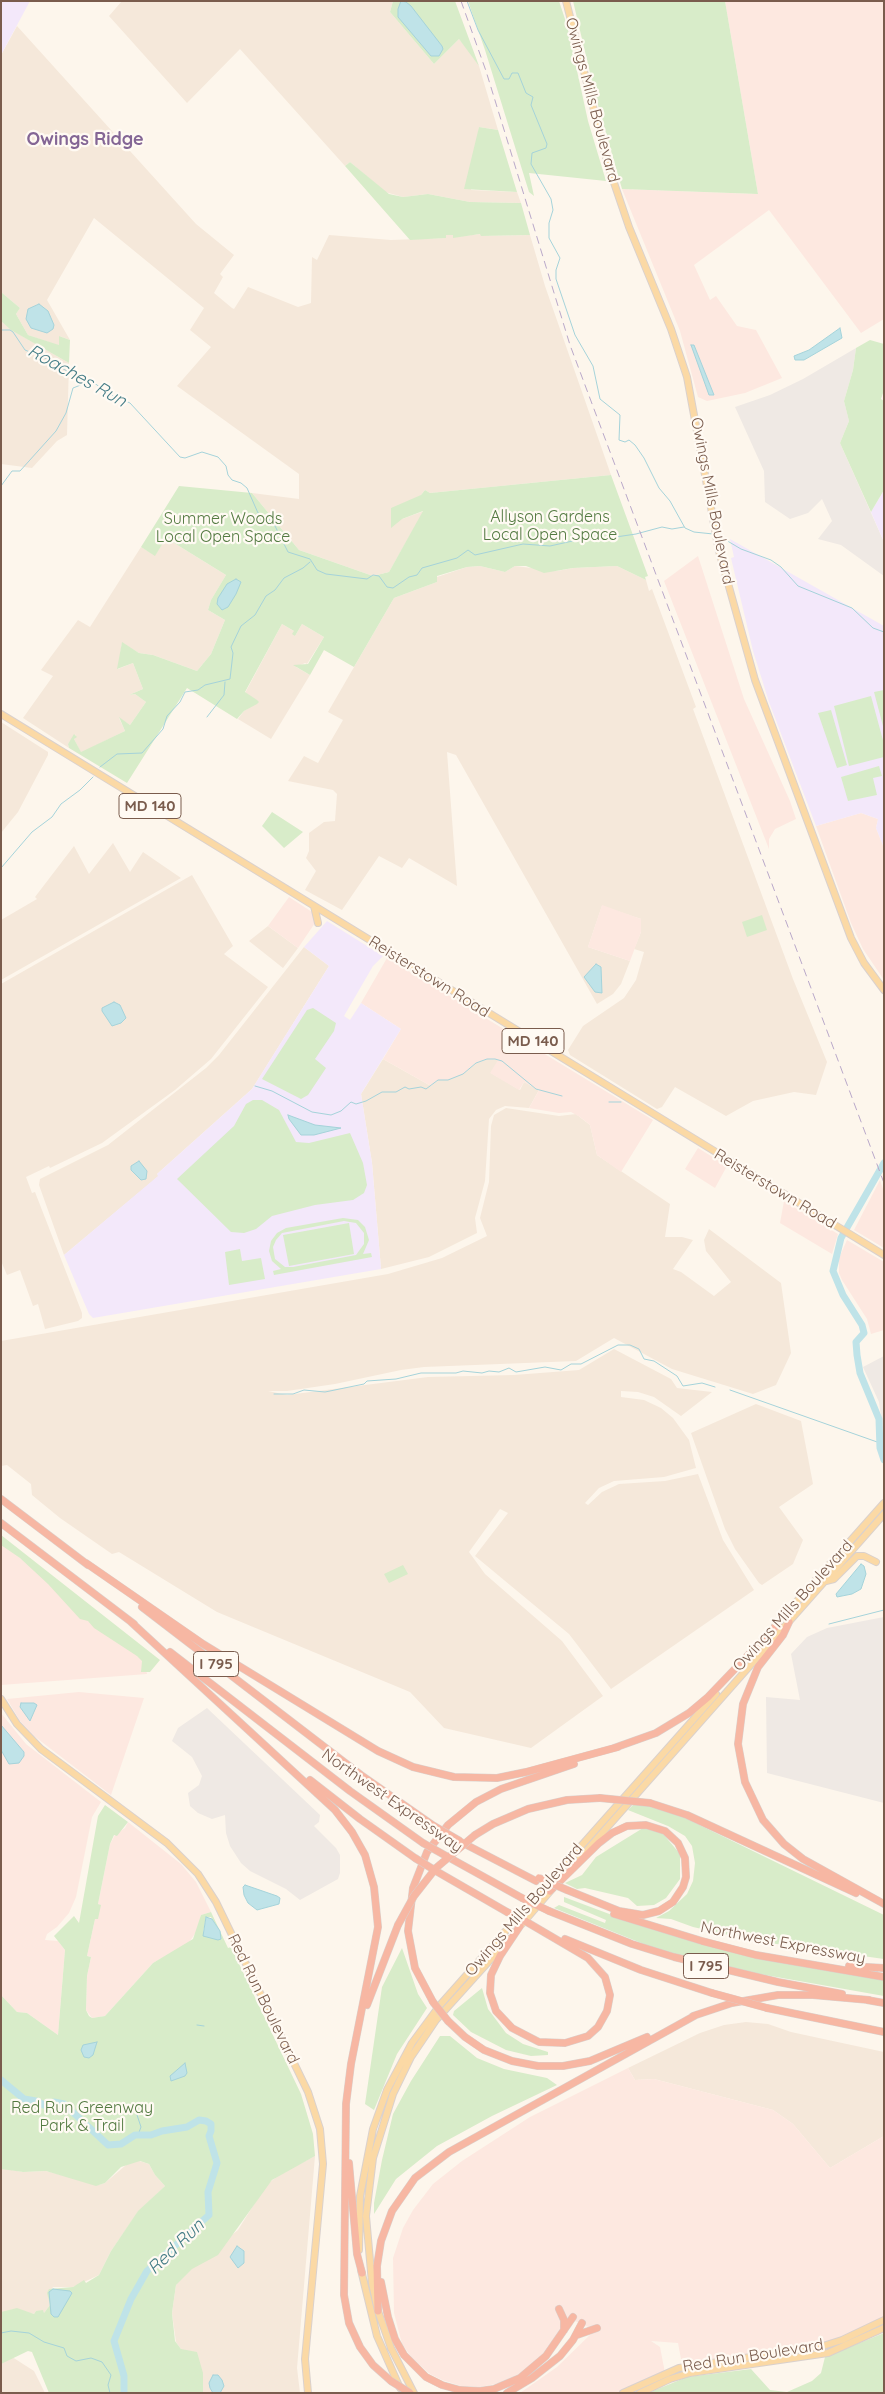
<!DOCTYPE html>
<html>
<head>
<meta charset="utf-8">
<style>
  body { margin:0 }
  #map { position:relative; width:885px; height:2394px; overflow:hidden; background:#fdf6ec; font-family:Quicksand,sans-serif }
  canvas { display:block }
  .frame { position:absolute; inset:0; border:2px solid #7a5c4d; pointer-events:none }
</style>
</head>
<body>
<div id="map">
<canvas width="885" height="2394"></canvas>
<div class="frame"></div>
</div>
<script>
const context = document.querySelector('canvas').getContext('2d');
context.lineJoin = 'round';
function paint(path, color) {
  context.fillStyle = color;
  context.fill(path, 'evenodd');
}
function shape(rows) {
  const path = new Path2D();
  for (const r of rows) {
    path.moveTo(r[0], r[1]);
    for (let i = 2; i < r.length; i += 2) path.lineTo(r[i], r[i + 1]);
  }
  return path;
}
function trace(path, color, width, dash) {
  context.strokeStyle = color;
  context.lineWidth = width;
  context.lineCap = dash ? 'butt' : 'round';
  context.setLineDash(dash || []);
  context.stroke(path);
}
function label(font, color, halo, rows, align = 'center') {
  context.font = font + ' Quicksand,sans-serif';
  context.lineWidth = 4.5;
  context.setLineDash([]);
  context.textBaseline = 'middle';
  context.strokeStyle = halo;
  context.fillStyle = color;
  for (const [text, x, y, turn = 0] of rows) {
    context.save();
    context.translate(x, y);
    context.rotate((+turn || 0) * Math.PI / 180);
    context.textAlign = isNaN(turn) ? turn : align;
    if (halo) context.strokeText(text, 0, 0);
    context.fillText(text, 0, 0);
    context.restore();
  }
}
const residential = shape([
  [122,1,393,1,390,12,434,64,459,39,471,53,479,66,498,130,479,127,471,190,517,192,521,203,470,202,428,194,403,197,385,192,350,162,345,166,240,49,187,103,109,16],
  [17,26,196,224,234,255,220,274,223,277,214,293,232,308,234,309,248,287,298,307,311,303,312,257,317,260,329,235,391,240,446,238,446,235,453,235,453,237,481,234,481,236,530,235,545,286,611,475,430,493,425,490,402,519,424,511,389,572,373,576,299,550,252,493,299,499,299,474,177,386,211,347,190,330,204,308,94,218,47,300,70,340,59,336,60,346,28,335,16,314,20,308,1,292,1,55],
  [1,321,12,330,69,363,67,435,57,441,32,468,1,464],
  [166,538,226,575,211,600,208,610,225,620,211,654,197,671,153,655,139,653,122,643,118,669,133,663,143,689,129,695,135,694,146,702,130,725,119,718,125,731,81,753,74,739,76,734,68,744,69,748,23,718,53,676,41,670,78,620,90,627,141,547,155,555],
  [480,566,505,572,515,566,557,571,573,568,617,566,646,580,649,591,652,589,696,707,693,709,793,979,827,1062,816,1095,794,1092,753,1101,726,1116,675,1087,662,1107,657,1109,570,1055,568,1050,583,1026,624,998,636,980,644,952,634,949,641,932,641,919,602,906,588,947,630,961,621,984,613,994,597,1004,456,755,447,752,457,886,409,858,402,868,379,856,342,910,305,890,316,871,306,858,309,851,309,833,324,822,335,821,337,794,333,790,288,781,304,756,318,763,343,720,328,712,394,598,437,582,437,577,467,567],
  [282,624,294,631,295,636,302,624,324,637,307,664,305,663,296,667,310,675,271,739,238,719,244,711,258,702,245,693],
  [1,722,48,752,48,755,18,812,1,833],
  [113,843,130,872,143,852,181,878,1,980,1,920,37,899,35,897,74,846,89,874],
  [192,875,233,946,224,954,268,987,211,1059,175,1090,102,1143,50,1168,49,1166,26,1177,32,1193,35,1192,82,1313,82,1318,78,1321,45,1329,38,1304,33,1306,20,1270,7,1275,1,1261,1,984],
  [268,926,298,948,283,968,249,941],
  [304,947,329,966,252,1089,157,1174,159,1176,64,1255,39,1185,40,1179,108,1145,206,1068,219,1055],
  [383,1059,431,1086,438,1080,445,1080,467,1071,476,1063,487,1059,498,1060,500,1061,491,1073,520,1090,524,1082,539,1090,529,1108,505,1106,496,1110,489,1119,485,1181,475,1218,477,1233,429,1257,381,1269,372,1163,361,1094],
  [506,1108,559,1116,576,1114,590,1125,597,1155,670,1204,665,1237,682,1237,693,1240,673,1269,681,1272,714,1296,731,1282,706,1251,704,1240,709,1229,781,1283,791,1353,776,1385,753,1394,672,1369,614,1338,576,1361,424,1367,401,1370,335,1384,287,1391,268,1391,287,1395,428,1377,514,1375,579,1370,614,1349,671,1379,677,1388,712,1392,681,1416,654,1397,638,1392,621,1391,621,1397,644,1400,661,1408,673,1418,689,1440,696,1468,664,1477,614,1481,599,1488,585,1503,588,1505,602,1492,619,1484,665,1481,698,1474,723,1540,754,1590,611,1689,569,1634,475,1556,508,1513,500,1509,469,1552,485,1574,562,1641,603,1696,531,1748,444,1728,410,1692,217,1612,119,1552,112,1554,60,1518,32,1495,31,1484,7,1465,1,1466,1,1341,388,1274,442,1258,487,1236,480,1218,489,1182,491,1126,494,1115],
  [756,1404,801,1421,813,1484,779,1507,803,1540,793,1564,762,1585,759,1583,735,1549,725,1529,691,1433],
  [746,2022,768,2024,791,2032,884,2052,884,2136,830,2168,793,2124,773,2110,654,2079,635,2080,628,2068,700,2033,724,2025],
  [315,2156,297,2368,300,2393,198,2393,181,2349,176,2342,172,2313,176,2285,183,2275,238,2230,266,2185,282,2173],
  [133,2159,149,2164,155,2175,165,2186,138,2212,111,2251,99,2275,73,2287,53,2287,48,2295,50,2305,44,2313,43,2311,36,2311,34,2314,13,2309,1,2316,1,2168,22,2172,46,2171,99,2185,105,2183],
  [9,2355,34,2371,45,2393,1,2393,1,2357]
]);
const commercial = shape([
  [725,1,884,1,884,319,861,333,769,210,694,265,710,300,716,296,737,326,756,330,782,378,745,393,707,401,698,397,680,331,622,189,758,194],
  [698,556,744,699,790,801,796,819,775,829,769,839,769,849,664,581],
  [861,813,878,819,876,828,884,848,884,980,863,949,851,923,816,826],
  [289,897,312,912,315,923,298,948,268,926],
  [602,905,641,919,641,932,630,961,588,947],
  [387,958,653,1120,621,1172,597,1155,590,1125,580,1117,571,1112,559,1113,529,1108,539,1090,524,1082,519,1090,490,1073,498,1060,487,1059,476,1063,463,1074,448,1080,438,1080,431,1086,383,1059,401,1029,361,1003],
  [698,1148,727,1166,715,1188,685,1169],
  [880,1180,884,1192,884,1248,854,1230],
  [784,1201,838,1234,832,1254,780,1223],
  [847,1240,884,1262,884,1330,871,1334,867,1319,842,1280,839,1273,839,1258],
  [1,1542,143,1658,147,1674,1,1685],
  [79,1692,144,1698,111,1795,34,1736,20,1721,7,1699],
  [1,1713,26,1744,101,1802,92,1817,76,1897,69,1913,57,1927,47,1934,45,1940,58,1941,65,1950,58,2035,27,2013,17,2012,1,1995],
  [128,1822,181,1864,196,1882,211,1912,201,1915,198,1929,188,1944,153,1963,105,2016,92,2018,86,2010,87,1976,91,1957,87,1956,95,1919,97,1919,100,1905,98,1904,110,1844,115,1835,125,1828],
  [628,2068,635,2080,654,2079,773,2110,793,2124,830,2168,884,2136,884,2319,846,2337,818,2346,687,2364,681,2359,678,2343,651,2341,660,2347,667,2383,657,2393,520,2393,557,2367,595,2330,561,2315,561,2329,545,2353,521,2373,501,2383,480,2387,461,2386,442,2380,430,2374,412,2358,402,2344,394,2313,393,2258,403,2228,413,2210,433,2184,462,2161,530,2117]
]);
const industrial = shape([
  [856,348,853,370,844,401,849,421,840,443,884,542,884,576,841,545,818,539,832,521,822,499,808,513,790,519,765,502,764,471,735,407,770,395,803,379],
  [884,1356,884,1438,879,1402,863,1367],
  [884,1617,884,1803,767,1773,766,1697,800,1700,791,1654,807,1637,827,1628],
  [207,1708,320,1815,319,1822,314,1826,336,1848,340,1855,340,1873,338,1879,300,1900,286,1889,250,1871,241,1863,230,1846,226,1833,225,1815,212,1819,198,1813,190,1806,188,1793,199,1785,202,1776,192,1757,172,1741,178,1728]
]);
const education = shape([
  [1,1,30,1,1,55],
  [884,490,884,542,871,512],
  [730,539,884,626,884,848,876,828,878,819,861,813,816,826,769,702,753,651,731,558,734,557],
  [327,921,383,956,373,966,344,1016,350,1020,361,1003,401,1029,361,1094,372,1163,381,1269,93,1318,89,1314,64,1255,158,1176,157,1174,252,1089,329,966,304,947]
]);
const green = shape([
  [393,1,455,1,479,66,459,39,434,64,390,12],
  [468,1,559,1,567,25,588,121,606,181,529,173,534,196,529,192,485,50],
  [573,1,725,1,758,194,622,189,596,98],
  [479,127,498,130,517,192,464,189],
  [350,162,389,194,403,197,428,194,470,202,521,203,530,235,481,236,480,234,453,238,453,235,446,235,446,238,410,240,345,166],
  [1,292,20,308,16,314,28,335,59,345,59,336,70,340,69,363,11,330,1,321],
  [870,340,884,344,884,390,881,399,884,401,884,490,871,512,840,443,849,421,844,401,853,370,856,348],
  [611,475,648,576,645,577,646,580,617,566,573,568,544,573,526,566,515,566,505,572,480,566,467,567,437,576,437,582,394,598,354,667,324,650,310,675,293,665,308,664,324,637,302,624,295,636,292,634,294,631,282,624,245,692,257,700,259,702,257,704,244,711,237,719,187,688,127,783,69,748,68,744,74,734,77,737,74,739,81,752,125,731,119,717,130,725,146,702,135,694,129,695,143,689,133,663,117,669,122,642,139,653,153,655,197,671,211,654,225,620,208,610,211,600,226,575,166,538,155,556,141,547,179,486,252,493,299,550,373,576,389,572,423,511,402,519,391,528,391,508,421,495,425,490,430,493],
  [884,690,884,730,874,692],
  [871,696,884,744,884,757,849,766,834,706],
  [831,710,847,765,837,768,818,713],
  [879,766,882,776,873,778,877,795,848,801,841,777],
  [272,812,303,832,284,848,262,826],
  [762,915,767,930,747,937,742,922],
  [313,1008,336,1023,334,1031,315,1059,326,1068,308,1095,301,1099,262,1079,307,1010],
  [253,1100,262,1100,279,1110,296,1142,309,1143,350,1133,363,1163,367,1185,364,1193,353,1200,315,1205,272,1216,256,1229,244,1233,231,1232,177,1179,234,1126,246,1104],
  [343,1218,358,1220,365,1227,369,1240,363,1254,371,1253,372,1257,274,1275,273,1271,281,1269,272,1261,269,1251,271,1241,277,1233,286,1228],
  [344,1221,356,1223,364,1233,364,1244,356,1255,293,1267,285,1267,275,1259,273,1247,276,1240,282,1233],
  [349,1223,354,1254,289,1266,283,1235],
  [240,1249,242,1261,261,1258,265,1279,229,1285,225,1252],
  [1,1535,160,1660,150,1672,141,1672,142,1661,137,1656,94,1628,88,1621,80,1619,48,1584,20,1558,1,1545],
  [403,1565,408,1574,389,1583,384,1574],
  [636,1802,673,1812,884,1915,884,1959,755,1941,693,1927,671,1919,656,1918,669,1911,687,1894,693,1881,695,1863,692,1846,685,1836,668,1826,628,1810],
  [105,1805,128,1822,117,1836,114,1835,110,1844,98,1904,101,1905,98,1919,95,1919,87,1956,91,1957,87,1976,86,2010,89,2016,92,2018,105,2016,153,1963,193,1939,201,1915,211,1912,228,1948,231,1947,301,2094,313,2134,315,2156,272,2180,218,2255,192,2269,176,2285,172,2313,175,2341,181,2349,197,2352,203,2373,203,2393,49,2393,32,2352,28,2351,1,2364,1,2312,17,2308,34,2314,36,2311,43,2310,44,2313,50,2305,47,2293,49,2289,73,2287,84,2280,86,2283,99,2275,111,2251,138,2211,165,2186,155,2175,149,2164,140,2161,121,2167,105,2183,96,2186,46,2171,23,2172,1,2169,1,1995,17,2012,27,2013,58,2035,65,1950,54,1936,74,1916,79,1923,98,1816],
  [206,1917,211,1917,220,1931,203,1933],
  [643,1828,655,1828,664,1835,680,1854,680,1879,666,1898,654,1905,637,1906,628,1898,585,1888,577,1889,565,1883,582,1875,596,1857],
  [564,1897,628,1921,716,1948,884,1979,884,1996,720,1967,651,1947,554,1908,559,1905,605,1923,606,1920,564,1902],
  [402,1948,418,1994,427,2008,397,2054,374,2110,365,2104,382,1987],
  [482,1988,488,2009,506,2033,523,2044,548,2052,548,2055,531,2056,506,2050,471,2032,453,2015,454,2011],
  [440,2036,450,2036,477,2058,504,2069,547,2078,557,2085,492,2116,437,2146,396,2179,374,2214,374,2203,382,2160,393,2114,411,2081],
  [884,2333,884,2393,648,2393,687,2377,751,2369,770,2390,787,2392,812,2381,821,2373,825,2357]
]);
const water = shape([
  [401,1,406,2,411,6,442,46,443,49,439,56,431,56,398,17,398,9,401,1],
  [39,304,48,311,54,325,53,329,47,333,31,328,26,319,28,309,39,304],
  [840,328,842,338,804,360,795,360,794,356,809,350,840,328],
  [691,345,694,345,714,395,709,395,691,345],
  [236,579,241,582,236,594,228,607,222,610,217,604,218,598,227,584,236,579],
  [596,964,601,967,602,993,595,992,584,977,596,964],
  [114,1002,120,1005,126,1018,121,1023,112,1026,102,1011,102,1008,114,1002],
  [288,1115,315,1125,341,1128,314,1135,301,1135,289,1119,288,1115],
  [139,1161,147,1171,146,1179,141,1180,131,1170,131,1166,139,1161],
  [861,1564,864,1566,866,1574,861,1589,852,1594,837,1597,836,1594,861,1564],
  [21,1703,34,1703,37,1705,30,1721,20,1707,21,1703],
  [1,1725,24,1752,24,1756,19,1763,9,1764,1,1750,1,1725],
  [245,1885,277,1896,280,1898,279,1904,257,1910,248,1903,244,1895,243,1887,245,1885],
  [206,1917,212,1919,220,1931,221,1939,218,1940,203,1936,206,1917],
  [97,2042,93,2055,89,2058,84,2057,81,2050,83,2045,97,2042],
  [185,2063,187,2073,185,2076,171,2081,170,2076,185,2063],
  [237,2246,244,2251,244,2263,238,2268,230,2257,237,2246],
  [53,2289,70,2291,72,2293,58,2317,54,2317,51,2314,49,2292,53,2289],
  [213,2375,218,2375,222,2380,224,2386,220,2393,213,2393,210,2388,209,2383,213,2375]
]);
const stream = shape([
  [467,1,478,30,504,79,509,79,512,73,518,73,526,93,533,97,531,105,547,144,546,148,532,153,531,164,551,199,553,210,549,223,549,238,560,258,556,270,556,279,575,335,593,366,600,399,620,415,619,440,625,442,629,440,635,445,644,458,659,488,670,501,685,528,694,532,713,534],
  [1,330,10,330,13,332,25,350,47,359,80,379,93,382,109,394,130,403,180,457,185,458,202,452,218,457,226,466,228,475,232,480,241,483,247,488,258,513,273,522,288,552,310,559,317,570,326,574,367,579,373,575,379,576,387,587,393,588,409,577,417,575,422,568,457,558,468,550,475,555,523,544,550,546,586,538,609,538,636,534,662,527,672,529,684,527],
  [1,486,12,471,20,471,56,431,66,413,73,388,91,381],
  [719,536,741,549,771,560,781,567,798,586,852,608,873,628,884,632],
  [207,717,224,695,225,682],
  [100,767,117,754,142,753,163,729,167,716,180,702,185,692,198,690,205,685,230,679,233,653,231,647,241,626,255,615,266,596,275,590,284,578,303,568,310,562],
  [1,868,32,832,52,817,61,804,80,790,93,777],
  [255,1086,272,1091,312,1112,331,1115,341,1111,351,1102,356,1104,366,1101,382,1092,396,1092,405,1087,409,1089,421,1087,426,1089,438,1080,448,1080,463,1074,476,1063,487,1059,495,1059,502,1061,536,1089,562,1096],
  [609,1102,621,1102],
  [730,1390,880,1443],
  [274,1394,293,1394,304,1390,325,1392,364,1384,367,1381,396,1379,421,1373,456,1373,463,1371,482,1373,489,1371,499,1372,509,1368,516,1372,545,1367,561,1370,571,1364,581,1364,618,1345,630,1345,639,1349,644,1359,654,1361,677,1376,683,1386,702,1383,715,1387],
  [829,1624,884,1610],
  [197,2025,204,2026],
  [134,2106,141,2127,138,2135],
  [1,2333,11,2331,29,2333,44,2342,64,2348,67,2356,76,2361,91,2358,102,2362,111,2375,108,2385,110,2393]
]);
const river = shape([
  [884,1163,841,1238,833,1271,843,1295,862,1325,864,1333,856,1342,857,1355,860,1373,879,1419,880,1448,884,1460],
  [1,2080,24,2099,36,2101,44,2105,54,2102,64,2104,108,2145,121,2144,135,2135,151,2135,162,2131,187,2127,199,2120,206,2121,211,2124,211,2131,209,2136,217,2163,208,2192,209,2215,147,2271,131,2299,114,2341,124,2376,124,2393]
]);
const major = shape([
  [566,1,608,165,629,227,671,329,687,377,719,551,755,680,851,938,864,963,884,990],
  [1,714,884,1255],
  [314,906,318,923],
  [826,1581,834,1579,857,1556,864,1556,876,1562],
  [775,1626,884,1503],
  [1,1699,17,1724,41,1749,167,1843,198,1874,216,1902,308,2092,320,2129,323,2164,305,2359,308,2393],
  [580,1858,884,1514],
  [522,1924,553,1888],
  [359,2250,360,2196,373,2129,387,2090,412,2043,440,2005,716,1694],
  [361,2270,377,2336,400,2388],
  [414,2393,391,2348,378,2311,372,2283,366,2216,373,2158,393,2094,411,2057,436,2020,509,1939],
  [623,2393,679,2368,823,2346,842,2340,884,2320],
  [640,2393,670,2379,690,2373,828,2353,884,2328]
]);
const highway = shape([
  [1,1499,88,1565],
  [1,1523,134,1624],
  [86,1563,203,1644,378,1751,413,1767,454,1777,497,1778,526,1772,618,1747],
  [142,1607,361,1775,434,1826],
  [130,1621,335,1810,352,1832,365,1855,374,1887,378,1927,351,2064,346,2104,344,2295,349,2323,360,2347,373,2365,391,2381],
  [789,1622,783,1635,758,1667,743,1704,738,1744,745,1782,763,1820,784,1844,803,1859,884,1904],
  [170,1652,350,1791,423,1843],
  [614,1748,656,1733,689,1713,708,1697,778,1624],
  [310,1780,360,1819,415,1858],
  [650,1803,687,1815,856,1893],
  [475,1835,493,1824,528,1809,567,1800,600,1798],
  [461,1842,536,1881],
  [448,1857,522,1898],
  [436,1871,507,1912],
  [550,1891,599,1843,612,1833,627,1826,646,1825,665,1831,678,1843,685,1858,686,1877,683,1887,673,1902,659,1911,643,1915,619,1911,567,1890],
  [549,1911,632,1944,674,1957,778,1982,842,1994],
  [614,1914,702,1941,756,1955,884,1977],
  [520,1926,500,1956,491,1975,490,1993,496,2011,512,2028,539,2042,565,2043,588,2036,598,2027,607,2011,610,1995,605,1977,588,1958,525,1921],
  [565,1939,641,1970,712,1993],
  [849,1966,884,1968],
  [867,2000,884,2003],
  [433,2002,415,1968,408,1931,413,1888,427,1852,448,1825,476,1802,501,1789,574,1764],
  [367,2005,398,1925],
  [767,2008,884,2032],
  [693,2016,732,2003,778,1995,813,1995,869,2000],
  [448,2021,465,2037,484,2050,512,2061,538,2066,563,2066,590,2061,647,2037],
  [349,2163,357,2254,362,2273],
  [381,2282,388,2317,395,2339,404,2355,426,2377,442,2385,460,2390,480,2391,494,2389,520,2378,546,2356,573,2317],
  [559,2309,564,2320,564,2330],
  [378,2311,377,2266,381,2241,392,2211,415,2178,449,2152,696,2015],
  [577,2335,597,2328],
  [507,2393,532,2378,560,2356,573,2340,582,2323]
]);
const rail = shape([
  [461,1,486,71,570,345,884,1183]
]);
const highwayBridge = shape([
  [600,1798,650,1803],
  [434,1826,460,1841],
  [423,1843,448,1857],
  [415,1858,436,1871],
  [539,1878,567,1890],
  [522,1898,549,1911],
  [507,1912,525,1921],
  [398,1925,414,1896,436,1868,475,1835],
  [712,1993,767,2008],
  [433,2002,448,2021],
  [391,2381,410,2393]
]);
const shields = [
  [150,806,62],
  [533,1041,62],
  [216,1664,45],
  [706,1966,45]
];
const shieldNames = [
  ["MD 140",150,806],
  ["MD 140",533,1041],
  ["I 795",216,1664],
  ["I 795",706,1966]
];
const streetNames = [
  ["Owings Mills Boulevard",592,100,75],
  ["Owings Mills Boulevard",712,501,79],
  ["Reisterstown Road",429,977,32],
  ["Reisterstown Road",775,1189,31],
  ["Owings Mills Boulevard",793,1606,-48],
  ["Northwest Expressway",392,1801,35],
  ["Owings Mills Boulevard",524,1910,-49],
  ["Northwest Expressway",783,1943,11],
  ["Red Run Boulevard",263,1999,64],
  ["Red Run Boulevard",753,2356,-9]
];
const parkNames = [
  ["Allyson Gardens",550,517],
  ["Local Open Space",550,535],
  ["Summer Woods",223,519],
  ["Local Open Space",223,537],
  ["Red Run Greenway",82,2108],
  ["Park & Trail",82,2126]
];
const neighbourhoodNames = [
  ["Owings Ridge",85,140]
];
const waterNames = [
  ["Roaches Run",77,376,29],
  ["Red Run",176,2247,-44]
];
paint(residential, '#f5e8da');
paint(commercial, '#fde8e0');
paint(industrial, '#efe9e4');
paint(education, '#f3e8fa');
paint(green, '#d8ecc9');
paint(water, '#bfe3e8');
trace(water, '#a5d3da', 1);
trace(stream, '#a5d3da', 1);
trace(river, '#bfe3e8', 7);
trace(major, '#dad1cd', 8);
trace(highway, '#dad1cd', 8);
trace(major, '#fbd9a5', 6);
trace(highway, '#f7b7a3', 7);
trace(rail, '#b9a8c9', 1, [8, 5]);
trace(highwayBridge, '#dad1cd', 8, []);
trace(highwayBridge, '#f7b7a3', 7);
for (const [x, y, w] of shields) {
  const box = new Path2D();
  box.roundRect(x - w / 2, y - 12.5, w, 25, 4);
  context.fillStyle = '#fffaf3';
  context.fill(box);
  trace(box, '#7a5c4d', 1);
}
label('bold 15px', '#7a5c4d', null, shieldNames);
label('16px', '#7a5c4d', '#fffaf3', streetNames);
label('16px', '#537a41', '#fffaf3', parkNames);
label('bold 18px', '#846695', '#fffaf3', neighbourhoodNames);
label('italic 18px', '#437c86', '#fffaf3', waterNames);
</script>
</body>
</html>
